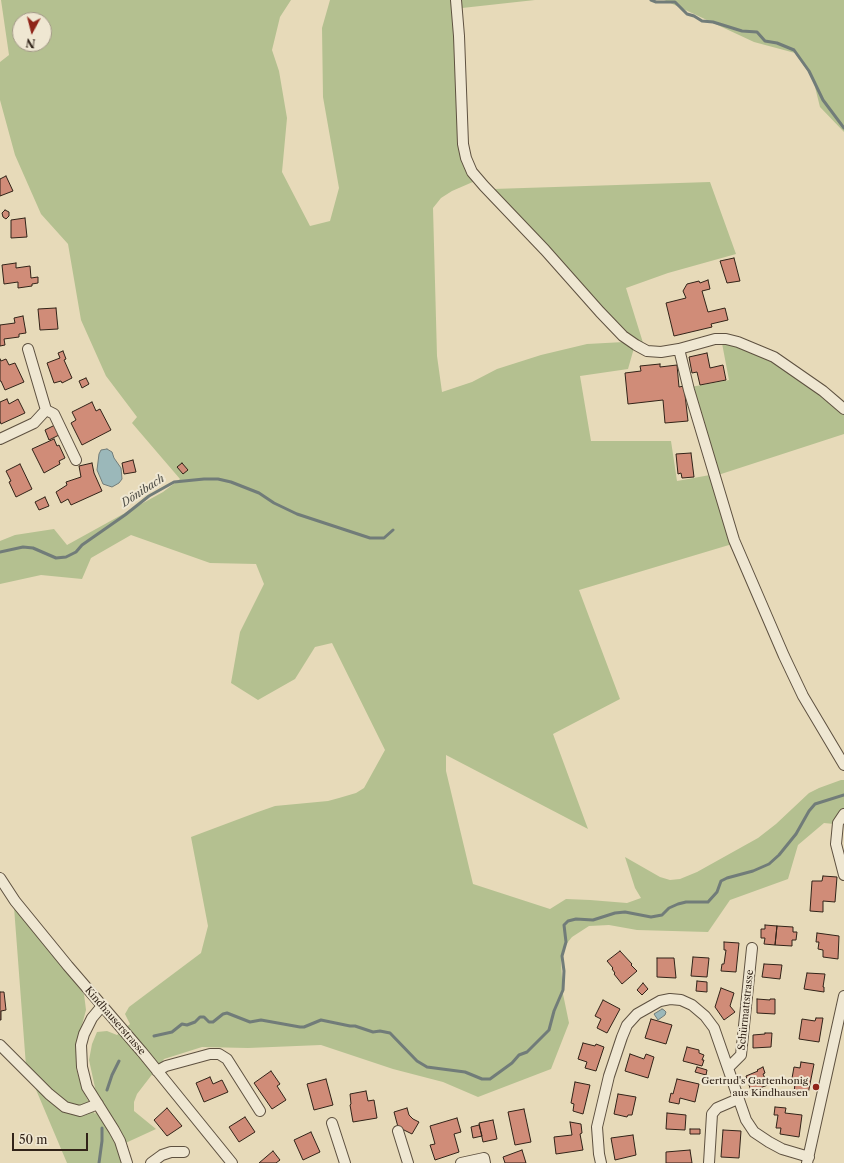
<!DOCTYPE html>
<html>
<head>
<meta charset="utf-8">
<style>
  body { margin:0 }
  #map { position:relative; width:844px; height:1163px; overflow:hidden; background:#e7dab9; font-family:"Libre Caslon Text",serif }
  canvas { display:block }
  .north { position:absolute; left:12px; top:12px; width:40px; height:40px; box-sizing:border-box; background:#efe7d2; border:1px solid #a39988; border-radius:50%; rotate:187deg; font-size:11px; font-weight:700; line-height:16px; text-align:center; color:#312318 }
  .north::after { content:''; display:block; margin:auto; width:14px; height:18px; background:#8f2418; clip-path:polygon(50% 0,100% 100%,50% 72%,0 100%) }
  .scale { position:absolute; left:12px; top:1133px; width:76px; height:18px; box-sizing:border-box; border:2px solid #312318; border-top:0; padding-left:5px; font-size:12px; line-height:14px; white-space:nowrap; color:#312318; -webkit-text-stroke:3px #efe7d2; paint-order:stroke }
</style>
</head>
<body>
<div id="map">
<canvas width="844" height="1163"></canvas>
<div class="north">N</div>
<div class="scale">50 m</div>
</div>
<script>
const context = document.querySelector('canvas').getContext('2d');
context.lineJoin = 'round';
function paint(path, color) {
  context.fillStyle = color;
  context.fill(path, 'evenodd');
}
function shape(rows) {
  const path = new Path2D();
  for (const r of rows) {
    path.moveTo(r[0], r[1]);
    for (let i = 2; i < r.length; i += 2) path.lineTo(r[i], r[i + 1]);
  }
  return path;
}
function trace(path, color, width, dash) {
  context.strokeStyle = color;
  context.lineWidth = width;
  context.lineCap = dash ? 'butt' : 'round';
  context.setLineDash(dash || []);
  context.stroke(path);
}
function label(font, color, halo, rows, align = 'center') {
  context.font = font + ' "Libre Caslon Text",serif';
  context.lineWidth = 4;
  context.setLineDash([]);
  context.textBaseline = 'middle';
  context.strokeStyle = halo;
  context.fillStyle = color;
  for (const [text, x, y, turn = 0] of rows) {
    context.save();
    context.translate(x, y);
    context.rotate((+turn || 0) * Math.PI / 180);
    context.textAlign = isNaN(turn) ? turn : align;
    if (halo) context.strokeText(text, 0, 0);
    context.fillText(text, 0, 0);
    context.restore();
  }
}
const green = shape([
  [1,0,291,0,280,17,272,50,279,71,287,118,282,172,310,226,330,221,339,188,323,97,322,28,330,0,535,0,462,8,467,142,471,162,482,178,452,191,441,198,433,208,437,356,442,392,472,382,497,369,541,355,587,344,624,342,493,189,710,182,736,254,668,273,626,288,644,346,634,348,628,369,580,376,591,441,671,441,677,481,710,475,685,388,729,380,721,338,735,340,844,404,844,434,718,475,739,542,579,590,620,699,553,734,588,829,446,755,446,771,473,884,550,909,566,899,590,900,627,903,641,898,635,888,625,857,660,877,670,880,680,879,697,872,758,838,776,824,809,793,819,788,841,780,844,780,844,810,834,824,824,823,798,845,788,879,730,900,708,932,637,930,609,925,589,926,572,937,563,948,561,962,563,994,569,1023,551,1069,478,1097,443,1082,393,1069,321,1045,248,1048,202,1047,164,1059,137,1094,134,1102,134,1111,156,1129,119,1146,124,1163,67,1163,26,1066,14,907,84,994,86,1010,76,1047,76,1068,82,1089,95,1114,99,1106,89,1060,92,1044,97,1032,107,1031,117,1035,130,1024,125,1014,129,1007,201,953,208,926,191,837,255,813,275,806,328,801,339,798,356,793,364,788,385,750,332,643,315,647,295,679,258,700,231,683,240,632,264,584,256,564,210,563,131,535,91,558,82,579,41,575,0,584,0,541,15,535,54,529,67,545,163,492,180,479,132,423,137,417,106,376,81,320,68,244,41,214,15,155,0,100,0,62,9,55],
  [20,20,44,20,44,44,20,44],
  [664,0,844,0,844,132,820,107,813,79,795,53,754,42]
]);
const water = shape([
  [107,449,112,452,114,458,121,468,122,479,119,483,112,487,103,484,97,470,99,454,101,450,107,449],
  [662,1009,664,1010,666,1012,665,1015,658,1020,654,1014,662,1009]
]);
const stream = shape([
  [651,0,656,2,675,2,687,14,694,16,702,21,713,22,742,31,757,32,765,41,777,43,794,50,809,71,823,100,844,128],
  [0,552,23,547,33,548,56,558,66,557,76,552,82,545,125,515,149,496,174,482,204,479,218,479,231,482,259,493,274,503,297,514,370,538,384,538,393,530],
  [154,1036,172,1032,182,1024,187,1025,195,1022,200,1017,204,1017,209,1022,213,1022,223,1014,227,1013,250,1022,261,1020,300,1027,304,1027,321,1020,350,1026,355,1026,373,1032,380,1031,390,1033,417,1061,427,1067,465,1072,482,1079,490,1079,512,1063,519,1055,527,1052,549,1030,554,1011,563,990,564,971,562,956,566,942,564,925,568,921,576,919,593,920,615,913,625,912,651,917,662,915,669,908,678,904,686,902,708,902,717,892,721,881,727,878,753,871,769,864,779,855,796,834,809,811,815,804,844,795],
  [107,1090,112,1075,119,1061],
  [99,1163,102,1141,102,1128]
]);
const building = shape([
  [6,176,13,191,0,196,0,179,6,176],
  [5,210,9,212,9,216,6,219,3,217,2,213,5,210],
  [25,218,27,237,11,238,11,220,25,218],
  [734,258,740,281,727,283,720,261,734,258],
  [16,263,16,268,30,266,31,278,38,277,38,283,32,284,32,286,18,288,18,282,4,284,2,265,16,263],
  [708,280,710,289,702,291,708,312,725,308,728,320,711,324,712,327,674,336,666,303,686,298,683,291,687,284,699,281,700,283,708,280],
  [56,308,58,329,40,330,38,309,56,308],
  [23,316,26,333,19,334,19,337,4,339,5,345,0,346,0,325,15,323,14,318,23,316],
  [63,351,66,359,64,360,72,378,62,383,61,381,54,383,47,363,60,358,58,353,63,351],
  [707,353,710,368,723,365,726,380,700,385,697,372,692,373,689,357,707,353],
  [0,359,1,361,6,359,9,365,15,363,24,382,5,390,1,381,0,381,0,359],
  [660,364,660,367,677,365,679,387,684,386,688,421,665,423,663,400,628,404,625,373,641,371,640,366,660,364],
  [86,378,89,384,82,388,79,381,86,378],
  [7,399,9,404,18,399,25,413,1,424,0,421,0,402,7,399],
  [92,402,96,411,100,409,111,430,82,445,71,423,76,420,72,412,92,402],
  [55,425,59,435,49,440,45,430,55,425],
  [54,439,57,446,59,445,65,458,59,461,60,464,44,473,32,449,54,439],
  [691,453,694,477,682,478,681,473,678,474,676,454,691,453],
  [133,460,136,472,124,474,122,463,133,460],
  [92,463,94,473,102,491,71,505,68,499,61,503,56,492,67,485,66,482,81,477,79,466,92,463],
  [182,463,188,470,183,474,177,467,182,463],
  [20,464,32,489,16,497,9,482,11,481,6,471,20,464],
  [45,497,49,506,39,510,35,502,45,497],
  [823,876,837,877,835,902,823,901,823,912,810,911,812,881,822,881,823,876],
  [765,925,777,926,775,945,764,944,765,938,761,938,761,929,765,929,765,925],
  [777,926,793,927,793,932,797,932,796,940,792,940,792,946,775,945,777,926],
  [817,933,839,936,838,959,823,957,823,950,818,949,819,942,816,942,817,933],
  [724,942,739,943,736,972,721,971,722,964,724,964,726,950,724,950,724,942],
  [620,951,632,964,631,965,637,971,622,984,614,974,615,973,612,969,613,968,607,961,620,951],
  [693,957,709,958,707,977,691,976,693,957],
  [657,958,674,958,676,978,657,977,657,958],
  [764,964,782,965,780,979,762,977,764,964],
  [807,973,825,974,823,987,824,987,824,992,804,989,807,973],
  [697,981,707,982,707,992,696,991,697,981],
  [643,983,648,989,642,995,637,990,643,983],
  [721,988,734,993,730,1006,735,1012,724,1020,715,1007,721,988],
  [0,992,4,992,6,1010,1,1011,1,1020,0,1020,0,992],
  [757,999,770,1000,770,999,775,999,775,1014,757,1013,757,999],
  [603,1000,620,1009,607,1033,597,1028,601,1019,595,1016,603,1000],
  [816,1018,823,1018,819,1042,799,1039,802,1019,815,1021,816,1018],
  [651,1019,672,1025,666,1044,645,1038,651,1019],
  [765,1033,772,1033,771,1047,753,1048,753,1035,765,1034,765,1033],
  [583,1043,595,1046,596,1044,604,1047,596,1071,585,1068,587,1062,578,1059,583,1043],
  [687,1047,699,1050,699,1053,704,1055,702,1060,704,1060,702,1066,683,1061,687,1047],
  [630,1054,644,1059,646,1054,654,1057,648,1078,625,1071,630,1054],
  [801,1062,814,1064,808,1094,794,1092,795,1084,791,1084,794,1067,800,1068,801,1062],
  [697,1067,707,1070,706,1075,695,1072,697,1067],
  [763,1067,765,1073,763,1074,768,1085,751,1091,746,1076,758,1071,757,1070,763,1067],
  [271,1071,280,1084,277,1086,286,1100,272,1109,254,1083,271,1071],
  [210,1077,213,1084,222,1080,228,1092,204,1102,196,1083,210,1077],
  [326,1079,333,1105,314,1110,307,1084,326,1079],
  [677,1079,699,1084,695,1102,680,1098,679,1104,669,1102,671,1093,673,1094,677,1079],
  [575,1082,590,1085,583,1114,573,1111,574,1104,571,1103,575,1082],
  [366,1091,368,1101,374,1100,377,1118,353,1122,350,1105,351,1104,350,1094,366,1091],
  [618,1094,636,1097,632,1115,628,1115,627,1117,614,1114,618,1094],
  [775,1107,786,1108,785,1113,802,1115,799,1137,780,1134,781,1128,776,1128,778,1115,774,1115,775,1107],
  [167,1108,182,1126,167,1136,154,1120,167,1108],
  [407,1108,409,1115,413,1119,419,1122,412,1134,398,1127,394,1112,407,1108],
  [524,1109,531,1142,515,1145,508,1112,524,1109],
  [667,1113,686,1115,685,1130,666,1129,667,1113],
  [245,1117,255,1132,239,1142,229,1127,245,1117],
  [457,1118,461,1132,454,1134,459,1152,435,1160,430,1145,435,1144,430,1126,457,1118],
  [493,1120,497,1139,483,1142,479,1123,493,1120],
  [570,1122,581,1124,582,1133,580,1134,583,1150,556,1154,554,1137,572,1135,570,1122],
  [479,1125,482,1136,473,1138,471,1127,479,1125],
  [690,1129,700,1129,700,1134,690,1134,690,1129],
  [723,1130,741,1131,739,1158,721,1157,723,1130],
  [311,1132,320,1152,303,1160,294,1140,311,1132],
  [633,1135,636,1155,615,1160,611,1138,633,1135],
  [522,1150,526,1163,505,1163,503,1157,522,1150],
  [690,1150,692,1163,666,1163,666,1152,690,1150],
  [273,1151,280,1160,276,1163,259,1163,273,1151]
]);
const minor = shape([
  [456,0,459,36,463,144,466,158,472,172,484,186,545,250,600,312,623,336,636,345,647,351,661,352,679,349],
  [28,349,46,410],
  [844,409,823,391,774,357,738,342,726,339,715,339,679,349,689,390,734,540,784,656,803,696,844,765],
  [46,410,54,414,76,460],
  [0,439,34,423,46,410],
  [844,814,838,823,836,844,844,875],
  [0,878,15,901,68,966,142,1052,232,1163],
  [102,1006,92,1018,84,1034,81,1045,82,1067,87,1087,114,1130,120,1141,127,1163],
  [0,1045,49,1094,65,1107,80,1111,98,1104],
  [729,1067,741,1055,752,948],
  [157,1071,166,1066,210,1054,219,1054,227,1059,260,1111],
  [332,1123,345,1163],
  [398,1131,408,1163],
  [151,1163,162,1155,171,1152,184,1152],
  [461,1163,484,1158,485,1163],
  [601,1163,599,1154,597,1127,609,1076,622,1037,627,1025,637,1014,660,1001,670,999,681,1000,692,1005,705,1016,714,1028,746,1120,754,1132,769,1142,782,1149,809,1157],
  [709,1163,712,1114,717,1108,738,1099],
  [807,1163,844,996]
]);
const markers = [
  [816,1087,4,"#8f2418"]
];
const streetNames = [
  ["Schürmattstrasse",746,1010,-84],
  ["Kindhauserstrasse",115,1021,49]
];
const poiNames = [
  ["Gertrud's Gartenhonig",808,1081],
  ["aus Kindhausen",808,1093]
];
const waterNames = [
  ["Dönibach",143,491,-33]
];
paint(green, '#b4c090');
paint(water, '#9bb8ba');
trace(water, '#717c79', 1);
trace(stream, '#717c79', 3);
paint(building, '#d08c78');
trace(building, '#312318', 1);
trace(minor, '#5e5140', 12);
trace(minor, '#efe7d2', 10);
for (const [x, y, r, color] of markers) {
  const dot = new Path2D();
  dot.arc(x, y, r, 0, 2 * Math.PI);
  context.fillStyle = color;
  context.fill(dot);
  trace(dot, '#efe7d2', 1.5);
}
label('10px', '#312318', '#efe7d2', streetNames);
label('10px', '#312318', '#efe7d2', poiNames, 'right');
label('italic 11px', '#515049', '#efe7d2', waterNames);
</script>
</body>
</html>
